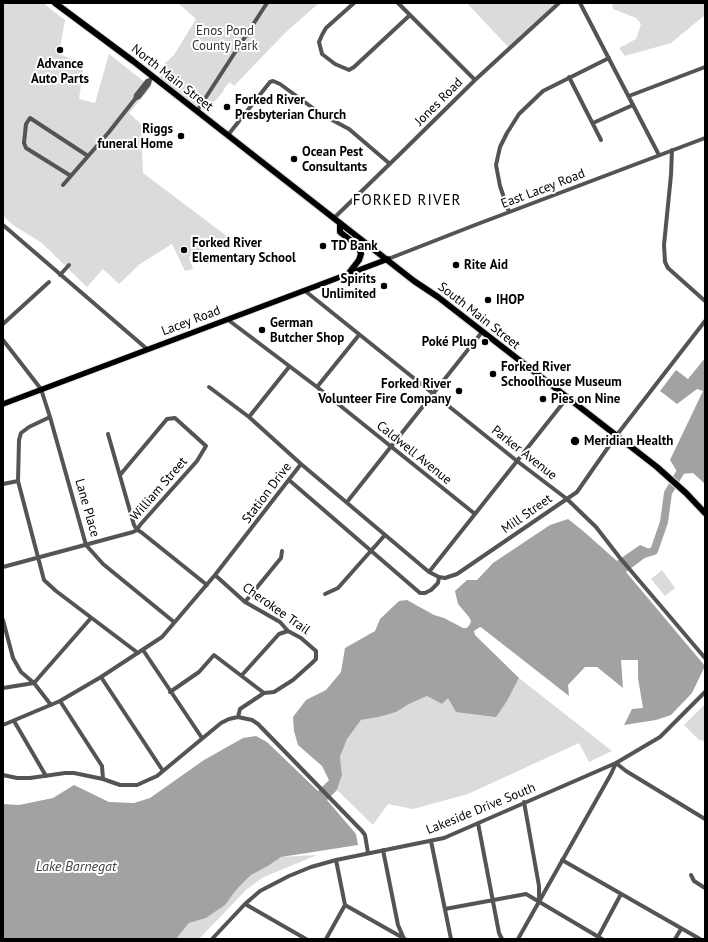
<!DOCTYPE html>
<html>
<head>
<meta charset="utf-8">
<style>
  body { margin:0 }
  #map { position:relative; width:708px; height:942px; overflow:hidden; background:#fff; font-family:"PT Sans",sans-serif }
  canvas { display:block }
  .frame { position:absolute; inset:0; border:4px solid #000; pointer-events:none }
</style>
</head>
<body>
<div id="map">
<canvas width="708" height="942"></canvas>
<div class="frame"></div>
</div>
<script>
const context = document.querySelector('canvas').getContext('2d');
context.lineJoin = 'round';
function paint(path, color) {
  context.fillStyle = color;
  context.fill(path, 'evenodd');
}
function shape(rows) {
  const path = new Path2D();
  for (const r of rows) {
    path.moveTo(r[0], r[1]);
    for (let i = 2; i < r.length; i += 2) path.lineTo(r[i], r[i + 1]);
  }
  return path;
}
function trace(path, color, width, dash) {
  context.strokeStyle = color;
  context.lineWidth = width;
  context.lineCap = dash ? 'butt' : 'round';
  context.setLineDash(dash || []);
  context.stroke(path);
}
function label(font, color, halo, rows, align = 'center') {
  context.font = font + ' "PT Sans",sans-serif';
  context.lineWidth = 4;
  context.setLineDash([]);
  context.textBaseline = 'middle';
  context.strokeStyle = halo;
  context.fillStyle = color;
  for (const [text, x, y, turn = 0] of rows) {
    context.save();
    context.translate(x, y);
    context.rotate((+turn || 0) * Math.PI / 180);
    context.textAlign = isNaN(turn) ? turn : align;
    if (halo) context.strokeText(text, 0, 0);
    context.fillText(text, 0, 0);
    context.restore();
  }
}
const green = shape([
  [3,3,43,3,65,20,59,54,84,64,79,99,95,103,109,54,151,87,129,113,141,124,143,173,228,237,189,257,193,269,185,271,172,244,140,264,119,284,103,269,87,287,42,243,13,225,3,216],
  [178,3,319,3,285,33,234,86,230,82,226,86,222,93,207,110,202,107,197,111,158,81,163,72,159,69,174,55,196,19],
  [467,3,559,3,510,49],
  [612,3,705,3,705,15,671,43,625,56,619,48,636,39,641,24,636,18,613,9],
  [662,570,675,588,665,596,651,579],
  [519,678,612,751,589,762,579,743,468,794,413,809,388,804,373,825,337,790,342,775,340,757,347,739,361,720,379,717,396,712,409,704,427,696,442,704,448,697,507,701],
  [705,704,705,741,699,740,684,725],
  [317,855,264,877,247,889,199,939,176,939,189,923,206,918,225,905,237,889,251,875,268,866,281,857]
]);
const water = shape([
  [705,358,705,484,693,473,682,474,678,473,670,460,703,391,697,389,677,404,660,391,676,370,688,379],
  [568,519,582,530,617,561,640,545,654,551,626,572,705,666,692,693,671,715,656,720,624,725,632,709,643,708,638,678,638,660,621,660,623,688,597,667,585,667,568,685,569,696,482,628,480,627,474,631,475,635,519,678,507,701,496,717,456,712,448,698,442,704,427,696,409,704,396,712,379,717,361,720,347,739,340,757,342,775,337,790,327,800,356,834,358,845,281,857,268,866,251,875,237,889,225,905,206,918,189,923,176,939,3,939,3,804,19,805,53,798,74,785,109,802,134,803,150,798,204,760,243,738,256,736,267,742,318,791,329,780,322,766,298,745,294,731,293,717,306,700,326,690,341,672,345,648,375,631,380,619,399,601,407,600,434,615,444,618,463,628,467,628,470,624,471,621,469,617,458,604,455,591,467,580,477,580,493,563,550,525]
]);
const river = shape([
  [644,554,654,551,664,522,668,493,685,464]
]);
const minor = shape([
  [354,3,326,28,322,35,319,42,322,54,335,64,349,70,354,67,410,15],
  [398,3,475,80],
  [580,3,659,155],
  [569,77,601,140],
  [150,80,147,81,136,95,135,99,139,97,149,84,150,80,152,77],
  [629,96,705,67],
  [197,111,267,3],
  [593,123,633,105],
  [228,135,270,82,273,81,280,84,321,114,349,129,390,164],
  [672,150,671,175,664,245,665,262,668,268,705,301],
  [71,176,26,148,24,143,26,124,30,118,88,156],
  [63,185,109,132,135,99],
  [509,212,500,186,496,165,500,147,507,133,519,114,543,91,609,58],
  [334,218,402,152,475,80,559,3],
  [3,225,147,349],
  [388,259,475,225,705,138],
  [60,275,69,265],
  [304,290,517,461,567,499,596,527,620,558,705,658],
  [227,319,317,387,475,514],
  [3,324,49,282],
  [3,340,41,389,50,417,86,545,103,564,174,622],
  [209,387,249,417,301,464,429,572,439,577,445,578,457,574,577,492,616,436,705,321],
  [317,387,359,335],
  [50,417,29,427,21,433,19,440,18,481,44,580,56,591,138,653],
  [249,417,289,367],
  [108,434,134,525,137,530,141,532,207,585],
  [289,480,420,593,425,593,431,590,438,583,439,577],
  [3,484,18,481],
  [347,502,482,332],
  [3,567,133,532,137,530,140,525,197,461,206,446,175,418,167,419,120,475],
  [429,572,567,398],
  [215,575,245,602,280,622,288,631,301,638,316,651,316,659,312,663,293,680,274,692,264,693,240,709,238,717],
  [325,594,338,588,385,535],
  [245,602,281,558,282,551],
  [3,620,13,658,21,672,34,683,51,705],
  [143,650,202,738],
  [242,675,279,634,288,631],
  [101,677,163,771],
  [3,688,34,683,91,618],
  [170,692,199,672,214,655,264,693],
  [60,701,102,766,103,779],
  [14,721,46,776],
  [3,725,60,701,101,677,162,637,215,575,301,464],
  [3,775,17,778,30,778,65,773,74,773,103,779,120,785,137,785,157,776,221,723,229,719,238,717,252,720,258,724,362,831,365,835,368,853],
  [524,802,539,886,539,901],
  [478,823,499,933,502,939],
  [431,841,451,939],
  [383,850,398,925,404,939],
  [562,860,700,939],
  [691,875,694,881,705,888],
  [245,904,306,939],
  [345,905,405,939],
  [445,909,526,894,602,939],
  [212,939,245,904,260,891,289,876,311,867,336,860,444,838,616,763,660,737,705,692],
  [326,939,345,905,336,860],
  [518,939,611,774,616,763,626,771,705,819],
  [597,939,621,894],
  [675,939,681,929]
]);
const major = shape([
  [3,404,388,259]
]);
const highway = shape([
  [55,3,133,61,414,281,438,297,657,467,686,493,705,513],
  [340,223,340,232,354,243,359,248,361,254,359,260,349,273]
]);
const markers = [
  [60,50,4,"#000"],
  [227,107,4,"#000"],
  [181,136,4,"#000"],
  [294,159,4,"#000"],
  [323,246,4,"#000"],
  [184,250,4,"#000"],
  [456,265,4,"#000"],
  [384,286,4,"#000"],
  [488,300,4,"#000"],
  [262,330,4,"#000"],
  [485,342,4,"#000"],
  [493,374,4,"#000"],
  [459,391,4,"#000"],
  [543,399,4,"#000"],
  [575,441,5,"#000"]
];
const parkNames = [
  ["Enos Pond",225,31],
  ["County Park",225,46]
];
const poiNames = [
  ["Advance",60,64,"center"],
  ["Auto Parts",60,79,"center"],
  ["Forked River",235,100],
  ["Presbyterian Church",235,115],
  ["Riggs",173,129,"right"],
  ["funeral Home",173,144,"right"],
  ["Ocean Pest",302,152],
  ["Consultants",302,167],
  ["Forked River",192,243],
  ["Elementary School",192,258],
  ["TD Bank",331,246],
  ["Rite Aid",464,265],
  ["Spirits",376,279,"right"],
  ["Unlimited",376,294,"right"],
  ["IHOP",496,300],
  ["German",270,323],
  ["Butcher Shop",270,338],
  ["Poké Plug",477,342,"right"],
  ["Forked River",501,367],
  ["Schoolhouse Museum",501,382],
  ["Forked River",451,384,"right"],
  ["Volunteer Fire Company",451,399,"right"],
  ["Pies on Nine",551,399],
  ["Meridian Health",584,441]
];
const streetNames = [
  ["North Main Street",172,78,38],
  ["Jones Road",439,102,-45],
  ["East Lacey Road",543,189,-21],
  ["South Main Street",479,316,38],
  ["Lacey Road",191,321,-21],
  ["Caldwell Avenue",414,453,39],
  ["Parker Avenue",524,453,38],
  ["William Street",159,489,-49],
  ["Station Drive",267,493,-53],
  ["Lane Place",87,508,74],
  ["Mill Street",527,514,-35],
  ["Cherokee Trail",276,609,35],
  ["Lakeside Drive South",481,809,-22]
];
const waterNames = [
  ["Lake Barnegat",76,867]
];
const quarterNames = [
  ["FORKED RIVER",407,201]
];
paint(green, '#dbdbdb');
paint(water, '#a2a2a2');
trace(river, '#a2a2a2', 8);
trace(major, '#dbdbdb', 7);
trace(highway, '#dbdbdb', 8);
trace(minor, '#545454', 4);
trace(major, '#000', 5.5);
trace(highway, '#000', 6);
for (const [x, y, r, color] of markers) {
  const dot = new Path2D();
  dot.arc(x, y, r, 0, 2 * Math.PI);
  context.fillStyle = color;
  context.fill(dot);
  trace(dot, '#fff', 1.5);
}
label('13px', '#323232', '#fff', parkNames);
label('bold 13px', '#000', '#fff', poiNames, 'left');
label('13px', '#000', '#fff', streetNames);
label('italic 14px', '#434343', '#fff', waterNames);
context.letterSpacing = '1px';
label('15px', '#000', '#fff', quarterNames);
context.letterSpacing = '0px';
</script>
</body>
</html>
